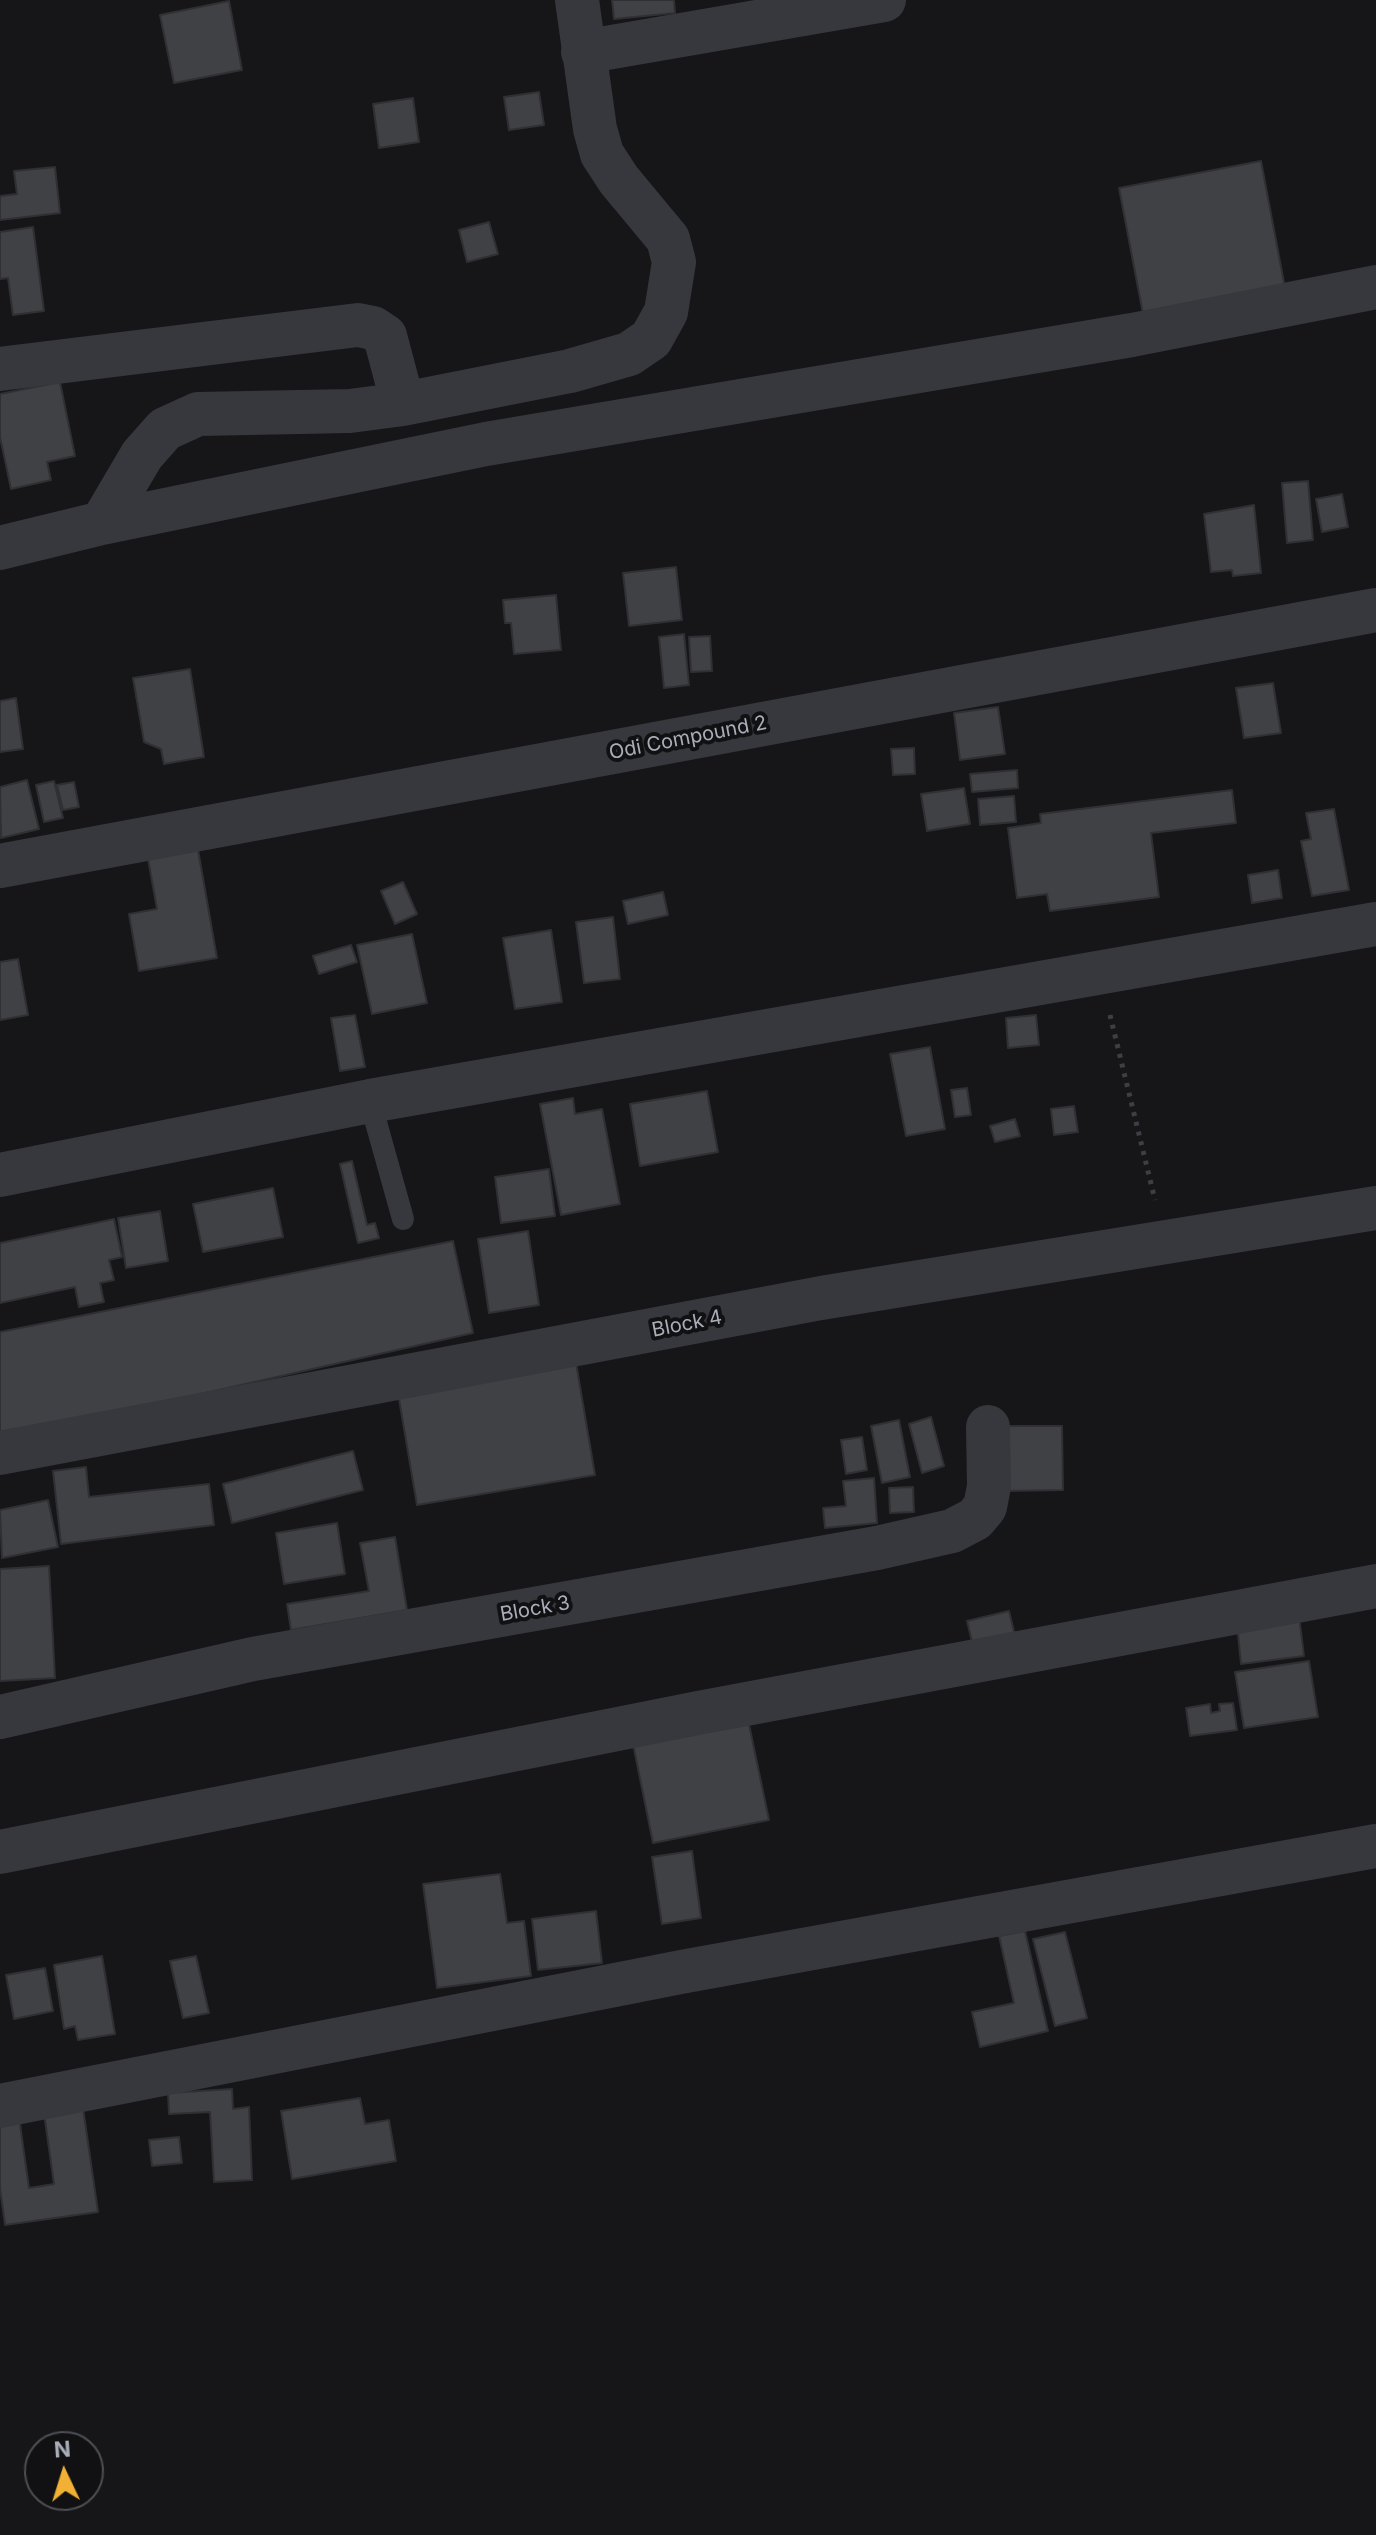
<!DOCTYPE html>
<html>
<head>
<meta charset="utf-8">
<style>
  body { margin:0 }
  #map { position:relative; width:1376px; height:2535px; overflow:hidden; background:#161618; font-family:Inter,sans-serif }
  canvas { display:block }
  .north { position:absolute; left:24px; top:2431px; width:80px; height:80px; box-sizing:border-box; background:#111113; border:2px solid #4d4f55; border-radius:50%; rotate:356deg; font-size:22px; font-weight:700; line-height:32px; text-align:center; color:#a8adb8 }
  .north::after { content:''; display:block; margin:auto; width:28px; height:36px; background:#f2b134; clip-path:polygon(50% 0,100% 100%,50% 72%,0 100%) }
</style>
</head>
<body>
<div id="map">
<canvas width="1376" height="2535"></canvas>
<div class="north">N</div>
</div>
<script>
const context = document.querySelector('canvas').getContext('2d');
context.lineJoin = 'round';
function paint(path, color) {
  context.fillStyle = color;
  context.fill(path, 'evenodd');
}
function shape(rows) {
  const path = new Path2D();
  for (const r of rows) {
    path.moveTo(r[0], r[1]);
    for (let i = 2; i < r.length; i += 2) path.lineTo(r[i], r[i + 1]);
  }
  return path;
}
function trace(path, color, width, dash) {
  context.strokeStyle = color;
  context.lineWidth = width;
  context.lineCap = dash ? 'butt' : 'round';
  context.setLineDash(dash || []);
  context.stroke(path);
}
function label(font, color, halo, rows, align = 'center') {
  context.font = font + ' Inter,sans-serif';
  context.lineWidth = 8;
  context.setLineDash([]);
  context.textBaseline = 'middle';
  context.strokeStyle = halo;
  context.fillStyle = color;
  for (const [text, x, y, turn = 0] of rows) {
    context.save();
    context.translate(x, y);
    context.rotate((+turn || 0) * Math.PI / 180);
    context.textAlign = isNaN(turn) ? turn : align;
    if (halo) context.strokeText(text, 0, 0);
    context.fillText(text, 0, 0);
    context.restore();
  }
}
const building = shape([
  [612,0,674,0,675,13,614,19,612,0],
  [229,1,242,70,174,83,160,15,229,1],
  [539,92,544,125,509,130,504,97,539,92],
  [413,98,419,142,379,148,373,104,413,98],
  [1261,161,1285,288,1143,314,1119,188,1261,161],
  [55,167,60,213,0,220,0,196,17,194,14,171,55,167],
  [489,222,498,254,467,262,459,230,489,222],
  [33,227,44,311,13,315,8,278,0,279,0,232,33,227],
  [60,382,75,456,47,462,51,480,11,489,0,437,0,394,60,382],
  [1308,481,1313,540,1287,543,1282,483,1308,481],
  [1342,494,1348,527,1322,532,1316,499,1342,494],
  [1254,505,1261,573,1233,576,1232,570,1211,572,1204,514,1254,505],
  [676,567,682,620,629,626,623,573,676,567],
  [556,595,561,650,514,654,511,623,505,623,503,600,556,595],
  [684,634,689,685,664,688,659,637,684,634],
  [710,636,712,671,691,672,689,637,710,636],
  [190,669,204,757,164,764,161,749,144,742,133,678,190,669],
  [1273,683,1281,733,1244,738,1236,688,1273,683],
  [16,698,23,749,0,752,0,701,16,698],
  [998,707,1005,754,960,760,954,713,998,707],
  [914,748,915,774,893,775,891,749,914,748],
  [1017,770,1018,788,972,792,970,774,1017,770],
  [27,780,39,829,1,838,0,787,27,780],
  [54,781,63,818,44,822,36,785,54,781],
  [74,782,79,807,63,810,57,785,74,782],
  [964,788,970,824,927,831,921,794,964,788],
  [1232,790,1236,823,1151,833,1159,897,1050,911,1047,894,1017,898,1008,828,1041,823,1040,814,1232,790],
  [1014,796,1016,822,980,825,978,799,1014,796],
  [1334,809,1349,890,1312,896,1301,841,1311,839,1306,813,1334,809],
  [197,844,217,958,139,971,129,914,157,909,147,853,197,844],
  [1278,870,1282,898,1252,903,1248,875,1278,870],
  [403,882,417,914,395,924,381,891,403,882],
  [663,892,668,915,628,924,623,901,663,892],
  [613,917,620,979,584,983,576,922,613,917],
  [551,930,562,1002,515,1009,503,938,551,930],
  [412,934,427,1003,372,1014,357,945,412,934],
  [351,945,357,962,319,974,313,956,351,945],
  [18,959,28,1015,0,1020,0,962,18,959],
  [355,1015,365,1067,340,1071,331,1018,355,1015],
  [1036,1015,1039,1045,1008,1048,1006,1018,1036,1015],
  [930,1047,945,1129,906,1136,890,1054,930,1047],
  [967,1088,971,1115,955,1117,951,1090,967,1088],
  [707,1091,718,1152,640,1166,630,1104,707,1091],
  [573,1098,575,1114,602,1109,620,1204,561,1215,540,1104,573,1098],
  [1074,1106,1078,1132,1054,1135,1051,1109,1074,1106],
  [1015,1119,1020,1136,995,1142,990,1126,1015,1119],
  [352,1161,367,1225,375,1223,379,1238,358,1243,340,1164,352,1161],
  [549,1169,555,1216,501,1223,495,1177,549,1169],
  [273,1188,283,1237,203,1252,193,1204,273,1188],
  [160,1211,168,1261,126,1268,118,1218,160,1211],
  [114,1219,122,1257,109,1260,114,1280,100,1283,104,1302,79,1307,75,1287,0,1303,0,1243,114,1219],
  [528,1231,539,1305,489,1313,478,1239,528,1231],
  [453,1241,473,1333,0,1439,0,1332,453,1241],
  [575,1357,595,1475,417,1505,397,1387,575,1357],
  [931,1417,944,1466,922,1473,909,1424,931,1417],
  [899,1420,910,1477,882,1483,871,1426,899,1420],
  [1003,1426,1062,1426,1063,1490,1004,1491,1003,1426],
  [862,1437,867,1470,846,1474,841,1440,862,1437],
  [353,1451,363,1490,232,1523,223,1484,353,1451],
  [86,1467,89,1497,209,1484,214,1525,61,1544,53,1471,86,1467],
  [874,1478,877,1523,825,1528,823,1508,846,1506,843,1481,874,1478],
  [913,1487,914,1512,890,1513,889,1488,913,1487],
  [48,1500,58,1547,2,1558,0,1510,48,1500],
  [337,1523,345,1574,284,1584,276,1533,337,1523],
  [395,1537,407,1610,291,1630,287,1604,369,1591,360,1543,395,1537],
  [49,1566,55,1678,0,1681,0,1569,49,1566],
  [1009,1611,1016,1640,974,1650,967,1621,1009,1611],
  [1299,1616,1304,1656,1241,1664,1237,1624,1299,1616],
  [1309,1661,1318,1717,1244,1728,1235,1672,1309,1661],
  [1233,1703,1237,1730,1190,1736,1186,1708,1210,1704,1211,1713,1220,1711,1219,1704,1233,1703],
  [746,1710,769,1820,653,1843,631,1734,746,1710],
  [692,1851,701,1918,662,1924,652,1857,692,1851],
  [500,1874,507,1923,524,1921,531,1976,437,1988,423,1884,500,1874],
  [596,1911,602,1963,538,1970,532,1919,596,1911],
  [1025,1931,1048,2031,980,2047,972,2012,1014,2003,999,1936,1025,1931],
  [1065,1932,1087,2018,1055,2026,1033,1939,1065,1932],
  [102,1956,115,2034,78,2040,75,2026,64,2029,54,1965,102,1956],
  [196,1956,209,2013,183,2018,170,1961,196,1956],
  [45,1968,53,2011,14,2019,6,1975,45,1968],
  [232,2089,233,2109,249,2107,252,2180,214,2182,210,2112,169,2114,168,2093,232,2089],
  [360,2098,365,2124,389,2120,396,2161,292,2179,281,2111,360,2098],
  [83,2108,98,2212,5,2225,0,2188,0,2119,19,2117,29,2188,54,2184,44,2113,83,2108],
  [179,2137,182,2163,152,2166,149,2140,179,2137]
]);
const path = shape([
  [1110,1015,1155,1200]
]);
const service = shape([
  [370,1101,403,1219]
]);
const minor = shape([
  [583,52,884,0],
  [0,369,358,325,373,328,385,336,403,404],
  [102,523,142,455,165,429,198,414,350,411,403,404,570,371,629,354,651,339,666,312,674,262,668,239,619,180,602,154,595,129,577,0],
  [0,548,102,523,486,444,1132,335,1376,287],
  [0,866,1376,610],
  [0,1175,370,1101,1376,924],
  [0,1453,821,1298,1376,1208],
  [0,1717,253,1659,877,1548,952,1531,975,1519,985,1507,989,1486,988,1427],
  [0,1852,698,1713,1376,1586],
  [0,2106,681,1972,1376,1846]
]);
const streetNames = [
  ["Odi Compound 2",688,738,-11],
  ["Block 4",687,1324,-11],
  ["Block 3",535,1609,-10]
];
paint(building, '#404145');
trace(building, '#303034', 2);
trace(path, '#3d3f44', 5, [4, 6]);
trace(service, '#37383d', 22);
trace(minor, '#37383d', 44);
label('20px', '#a8adb8', '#111113', streetNames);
</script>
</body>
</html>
